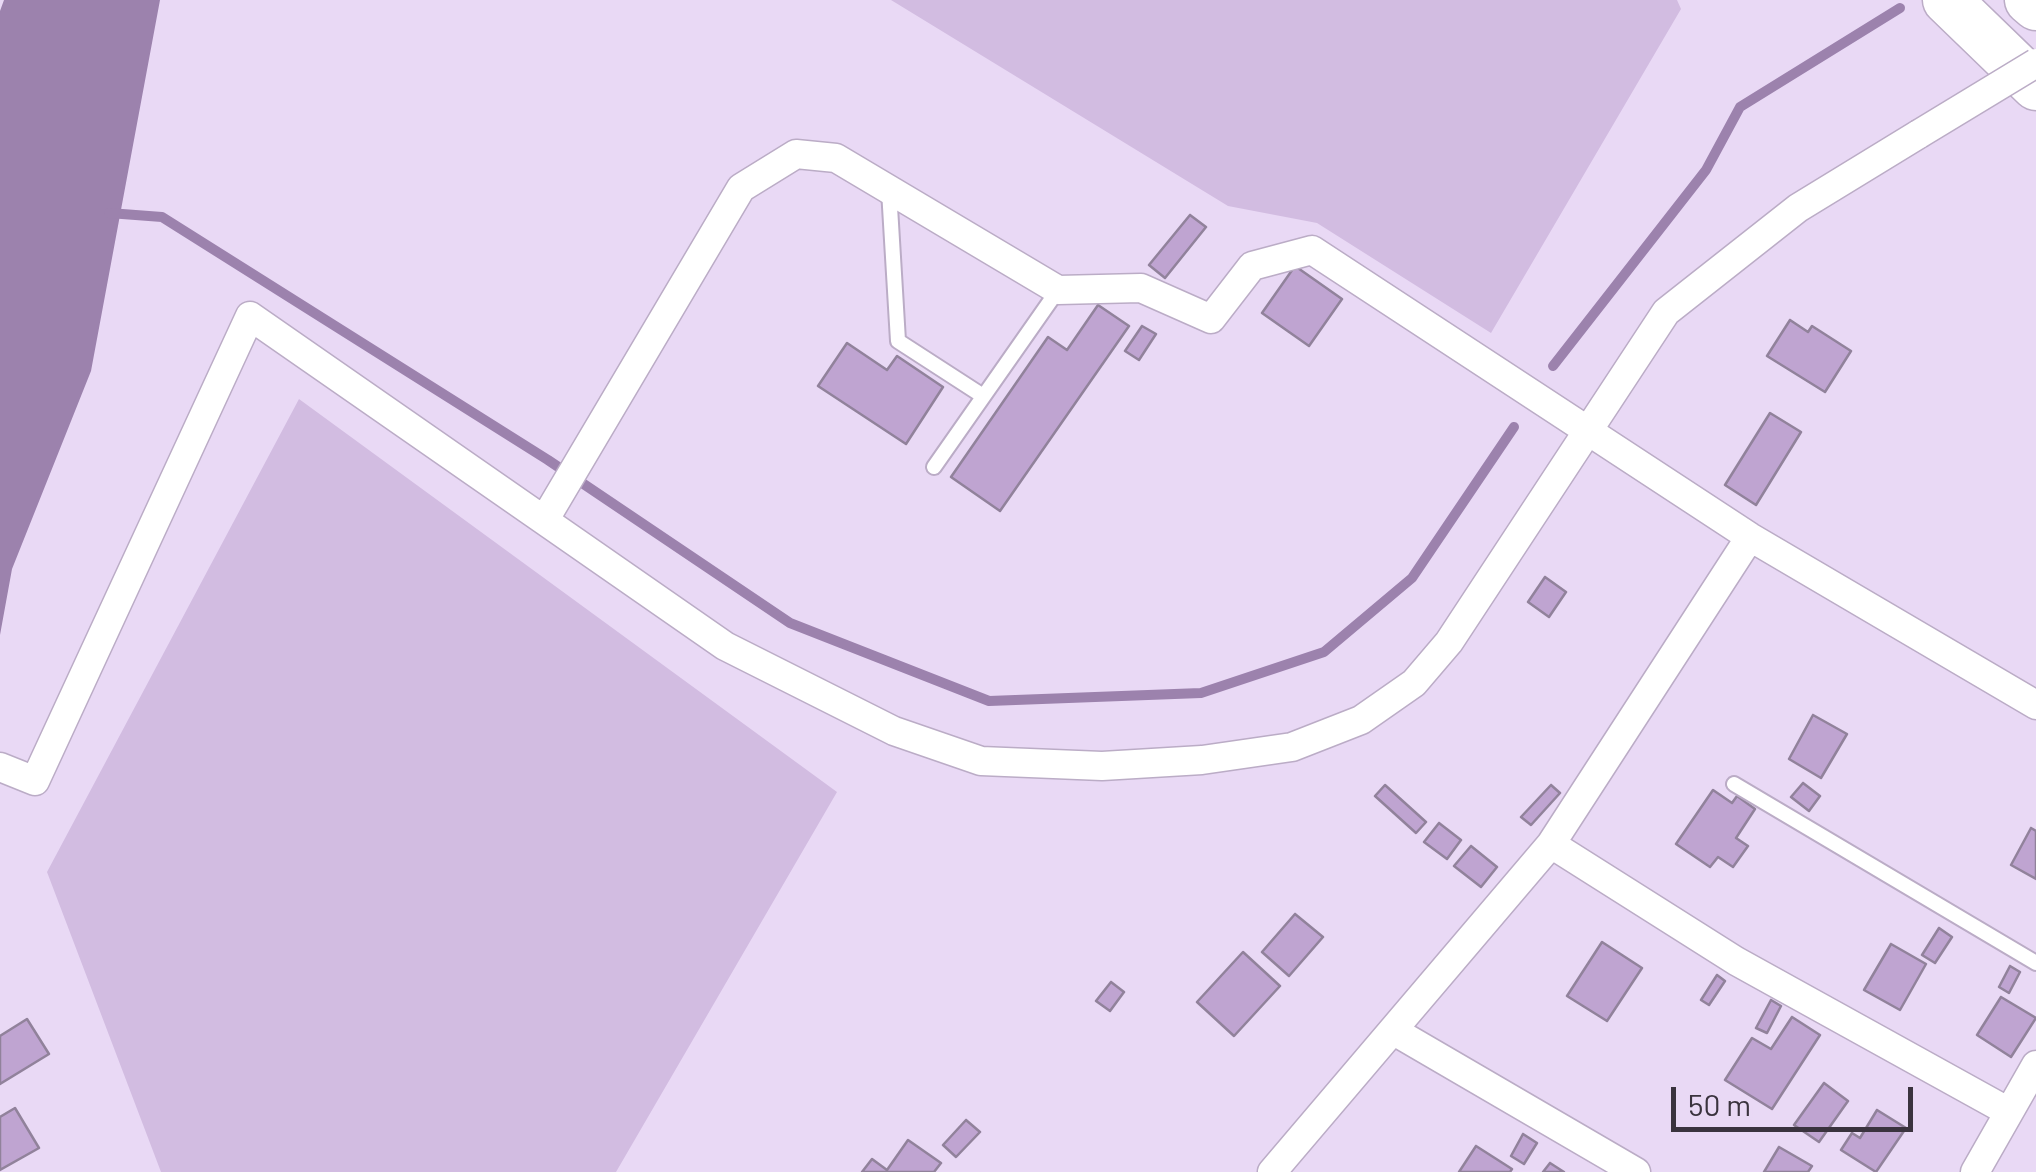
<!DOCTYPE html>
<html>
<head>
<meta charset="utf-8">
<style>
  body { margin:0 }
  #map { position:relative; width:2036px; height:1172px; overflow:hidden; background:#e9d9f5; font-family:Barlow,sans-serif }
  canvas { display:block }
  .scale { position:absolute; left:1671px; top:1087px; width:242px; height:45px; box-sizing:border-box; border:5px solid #3a333e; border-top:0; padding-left:12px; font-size:30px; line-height:35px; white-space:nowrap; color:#3a333e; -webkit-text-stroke:8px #e9d9f5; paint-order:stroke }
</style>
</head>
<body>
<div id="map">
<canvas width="2036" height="1172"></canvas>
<div class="scale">50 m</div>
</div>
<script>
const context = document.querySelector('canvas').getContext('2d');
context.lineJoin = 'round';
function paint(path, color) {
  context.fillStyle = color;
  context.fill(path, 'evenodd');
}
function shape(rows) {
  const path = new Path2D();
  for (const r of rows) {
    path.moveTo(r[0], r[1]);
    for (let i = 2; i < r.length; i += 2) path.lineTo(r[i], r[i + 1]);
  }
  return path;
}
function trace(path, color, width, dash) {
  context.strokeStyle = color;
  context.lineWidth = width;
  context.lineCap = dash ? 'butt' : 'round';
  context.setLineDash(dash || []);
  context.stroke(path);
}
const green = shape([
  [891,0,1677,0,1681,9,1491,333,1317,223,1228,206],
  [299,399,837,792,616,1172,161,1172,47,872]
]);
const water = shape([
  [4,0,160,0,91,371,12,569,0,635,0,11]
]);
const stream = shape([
  [109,213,162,217,548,460,790,623,989,701,1201,693,1324,652,1412,578,1514,427],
  [1553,366,1706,170,1740,107,1900,8]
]);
const building = shape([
  [1190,215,1206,227,1165,278,1149,265,1190,215],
  [1295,266,1342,299,1309,346,1262,313,1295,266],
  [1098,305,1129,326,1000,511,951,477,1048,337,1067,350,1098,305],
  [1790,320,1808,332,1812,326,1851,351,1825,392,1767,356,1790,320],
  [1142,326,1156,334,1139,360,1125,351,1142,326],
  [847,343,887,370,897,356,943,387,906,444,818,386,847,343],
  [1770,413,1801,432,1756,505,1725,485,1770,413],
  [1545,577,1566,592,1549,617,1528,602,1545,577],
  [1813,715,1847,734,1821,778,1789,759,1813,715],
  [1803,783,1820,796,1809,811,1791,797,1803,783],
  [1385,785,1426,822,1416,833,1375,796,1385,785],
  [1551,785,1560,793,1531,825,1521,817,1551,785],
  [1713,790,1732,803,1737,796,1755,809,1736,838,1748,846,1733,867,1718,857,1710,867,1676,844,1713,790],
  [1439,823,1461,840,1447,859,1424,842,1439,823],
  [2031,828,2036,831,2036,879,2011,865,2031,828],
  [1471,846,1497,867,1481,887,1454,866,1471,846],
  [1295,914,1323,937,1289,976,1262,952,1295,914],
  [1939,928,1952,937,1935,963,1922,955,1939,928],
  [1602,942,1642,968,1607,1021,1567,996,1602,942],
  [1891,944,1926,964,1900,1010,1864,990,1891,944],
  [1243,952,1280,986,1234,1036,1197,1002,1243,952],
  [2010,966,2020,972,2009,993,1999,987,2010,966],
  [1717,975,1725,981,1709,1005,1701,1000,1717,975],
  [1111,982,1124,992,1110,1011,1096,1001,1111,982],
  [2001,997,2036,1018,2011,1057,1977,1035,2001,997],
  [1771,1000,1781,1006,1767,1033,1756,1028,1771,1000],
  [1792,1017,1820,1035,1772,1109,1725,1080,1752,1038,1771,1049,1792,1017],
  [27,1019,49,1054,0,1084,0,1036,27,1019],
  [1824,1083,1848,1101,1819,1142,1794,1125,1824,1083],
  [15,1108,39,1148,0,1170,0,1117,15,1108],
  [1877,1110,1906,1128,1876,1172,1841,1150,1852,1133,1860,1138,1877,1110],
  [966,1120,980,1132,956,1157,943,1145,966,1120],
  [1523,1134,1537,1143,1524,1164,1511,1156,1523,1134],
  [908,1140,941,1163,934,1172,862,1172,872,1159,887,1170,908,1140],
  [1476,1146,1512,1169,1510,1172,1459,1172,1476,1146],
  [1779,1147,1812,1166,1808,1172,1764,1172,1779,1147],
  [1550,1163,1564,1172,1543,1172,1550,1163]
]);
const service = shape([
  [889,190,898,341,983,396],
  [934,467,1058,290],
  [1734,784,2036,963]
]);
const minor = shape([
  [545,519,741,188,796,154,836,158,1058,290,1141,288,1211,319,1252,266,1312,250,1750,537,2036,705],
  [0,767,35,781,250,316,725,646,894,731,981,761,1102,766,1202,760,1292,747,1361,720,1414,683,1449,642,1666,312,1798,208,1919,134],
  [1551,844,1736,961,2009,1112],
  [1394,1031,1636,1172],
  [1272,1172,1551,844,1750,537],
  [1975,1172,2036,1065]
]);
const motorway = shape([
  [1947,0,2036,86],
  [2029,0,2036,6]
]);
const minorBridge = shape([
  [1919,134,2036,63]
]);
paint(green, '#d2bce1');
paint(water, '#9c82ad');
trace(stream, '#9c82ad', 10);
paint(building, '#bfa4d1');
trace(building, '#91829b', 2.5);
trace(service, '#bbacc6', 18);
trace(minor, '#bbacc6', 31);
trace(motorway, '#bbacc6', 51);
trace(service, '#fff', 14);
trace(minor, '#fff', 28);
trace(motorway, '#fff', 48);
trace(minorBridge, '#bbacc6', 31, []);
trace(minorBridge, '#fff', 28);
</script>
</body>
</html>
